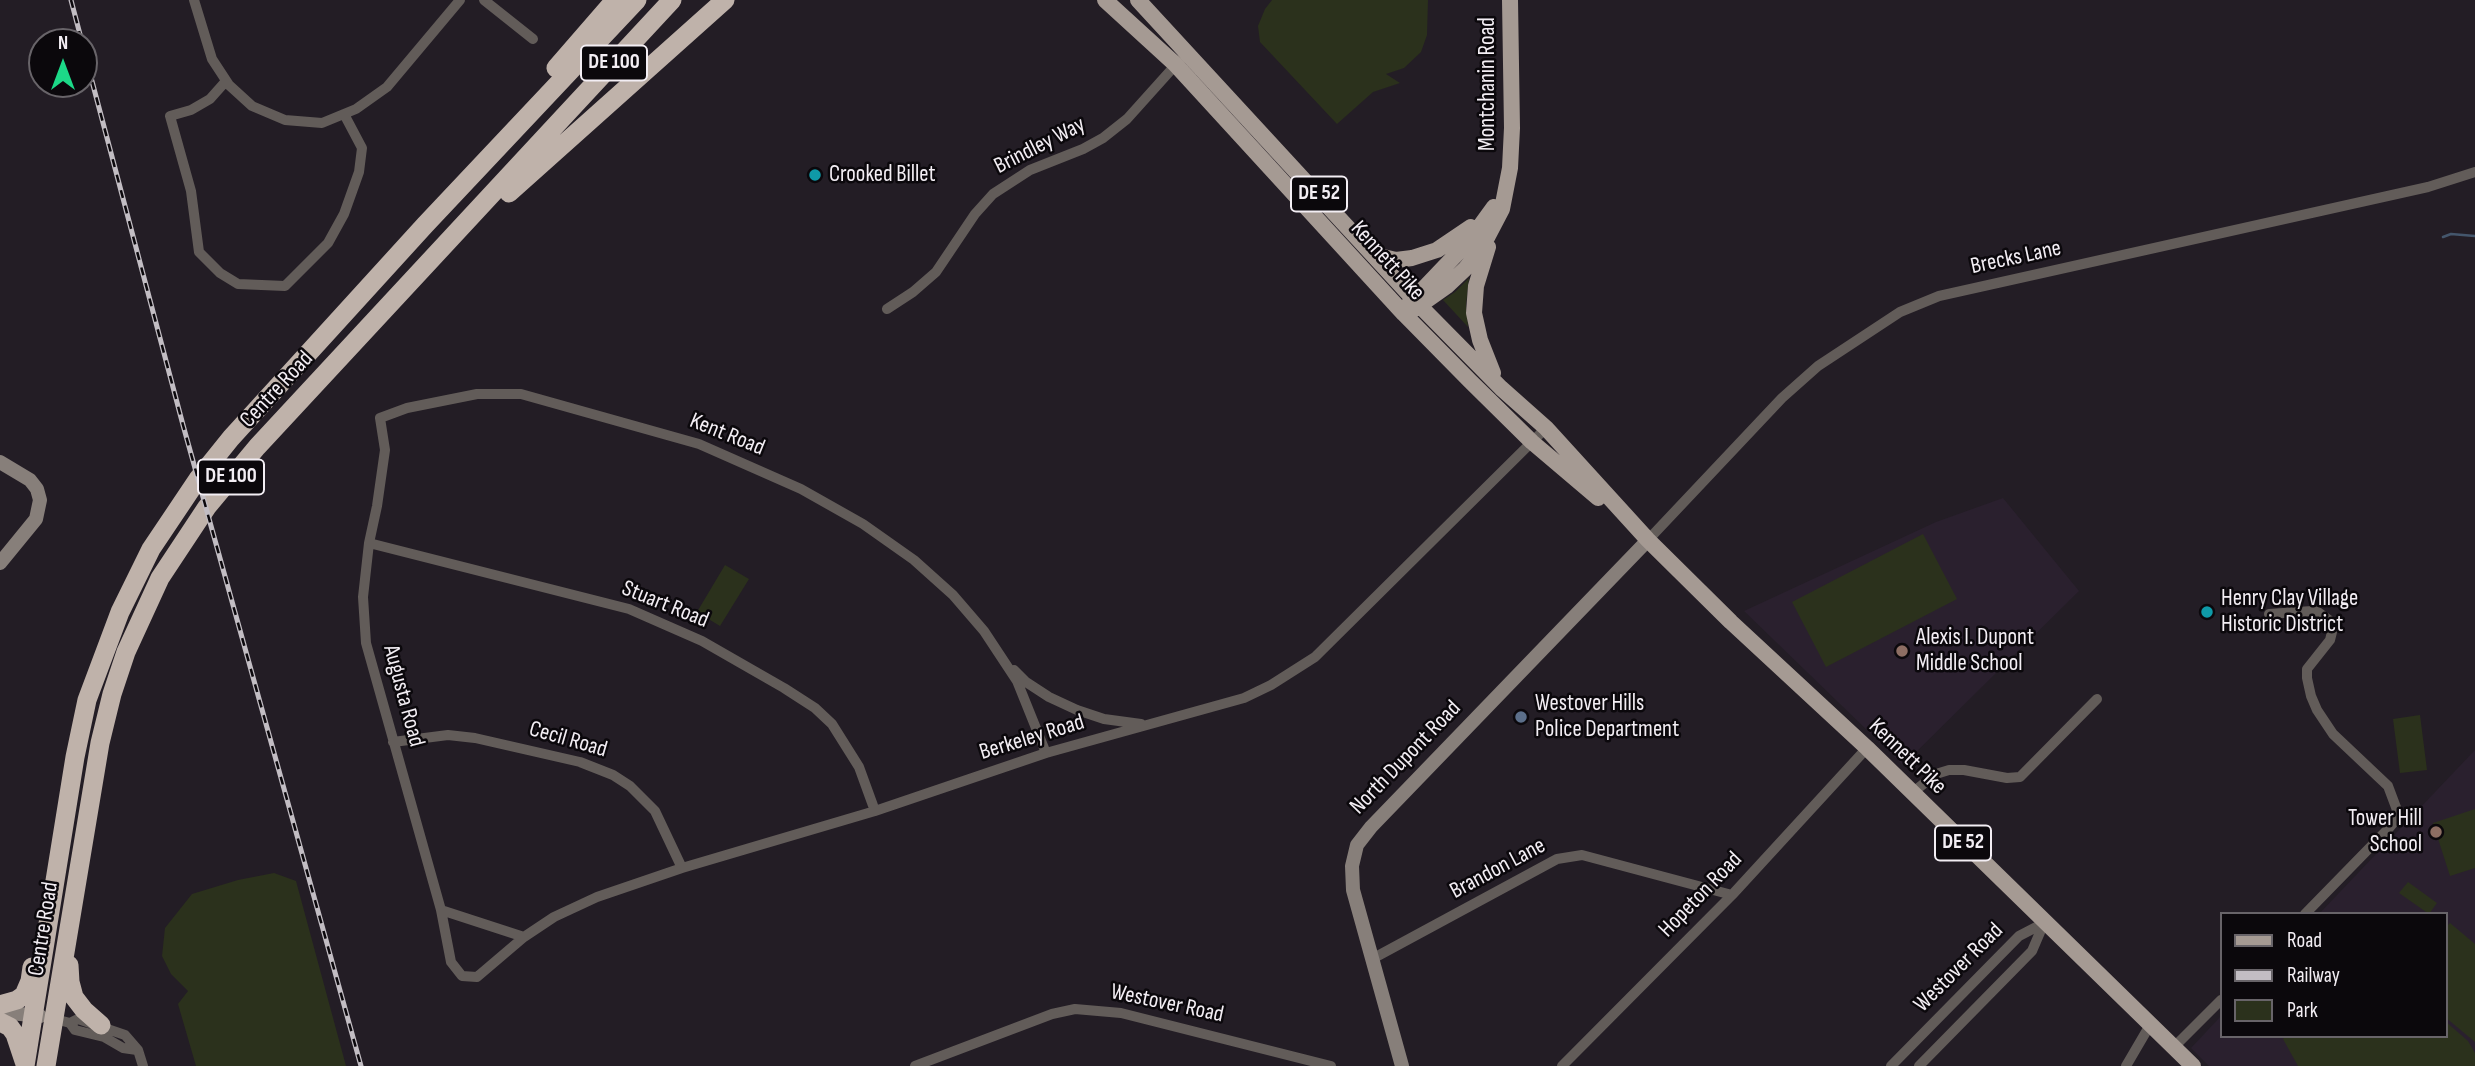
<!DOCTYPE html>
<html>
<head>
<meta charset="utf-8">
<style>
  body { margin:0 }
  #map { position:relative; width:2475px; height:1066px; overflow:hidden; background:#231d25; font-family:"Sofia Sans Condensed",sans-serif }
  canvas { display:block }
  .legend { position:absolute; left:2220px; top:912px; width:228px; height:126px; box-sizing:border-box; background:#0b080c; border:2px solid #686469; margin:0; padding:9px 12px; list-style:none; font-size:21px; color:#f3eef4 }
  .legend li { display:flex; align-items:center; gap:14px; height:35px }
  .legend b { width:35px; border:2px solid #686469 }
  .north { position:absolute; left:28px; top:28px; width:70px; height:70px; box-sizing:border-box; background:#0b080c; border:2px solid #686469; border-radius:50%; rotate:0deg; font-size:19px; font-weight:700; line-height:28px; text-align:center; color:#f3eef4 }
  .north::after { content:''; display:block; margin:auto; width:24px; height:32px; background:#1cd988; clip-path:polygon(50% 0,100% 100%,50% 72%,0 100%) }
</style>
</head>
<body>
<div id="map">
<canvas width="2475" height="1066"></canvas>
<ul class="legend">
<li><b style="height:9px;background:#a59a93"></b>Road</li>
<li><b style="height:9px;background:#c2bdc3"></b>Railway</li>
<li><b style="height:19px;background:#2b311c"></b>Park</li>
</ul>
<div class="north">N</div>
</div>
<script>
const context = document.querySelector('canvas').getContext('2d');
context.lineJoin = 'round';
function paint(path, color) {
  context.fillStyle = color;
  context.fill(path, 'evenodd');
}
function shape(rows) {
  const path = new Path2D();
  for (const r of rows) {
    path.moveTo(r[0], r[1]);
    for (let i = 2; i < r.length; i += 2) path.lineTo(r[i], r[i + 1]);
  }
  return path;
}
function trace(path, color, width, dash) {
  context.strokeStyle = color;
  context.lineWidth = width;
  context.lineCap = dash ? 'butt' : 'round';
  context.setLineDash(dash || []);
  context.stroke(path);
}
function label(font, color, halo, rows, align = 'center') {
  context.font = font + ' "Sofia Sans Condensed",sans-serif';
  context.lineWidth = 5;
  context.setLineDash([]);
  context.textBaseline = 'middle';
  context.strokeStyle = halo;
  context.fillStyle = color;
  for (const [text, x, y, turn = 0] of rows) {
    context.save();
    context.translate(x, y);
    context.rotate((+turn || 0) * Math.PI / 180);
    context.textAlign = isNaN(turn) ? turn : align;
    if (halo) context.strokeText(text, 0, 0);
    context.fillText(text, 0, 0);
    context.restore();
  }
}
const built = shape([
  [2003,498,2079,591,1903,765,1744,611,1936,522],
  [2475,750,2475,1066,2209,1066,2191,1048,2221,1016,2221,1036,2445,1036,2445,914,2319,914]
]);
const green = shape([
  [1272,0,1428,0,1427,35,1421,52,1404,68,1386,74,1400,83,1373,92,1337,124,1260,42,1258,26,1265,9],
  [1469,278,1466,305,1468,327,1443,300,1455,292],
  [1923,534,1957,599,1826,667,1792,602],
  [725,565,749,579,720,626,697,612],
  [2420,715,2427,770,2400,773,2393,719],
  [2475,809,2475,868,2450,876,2433,823],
  [274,873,296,881,346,1066,196,1066,178,1004,188,991,171,974,162,956,165,928,192,894,238,880],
  [2408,882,2437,903,2429,914,2399,893],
  [2450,923,2475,944,2475,1042,2445,1017,2445,928],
  [2445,1021,2468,1041,2475,1053,2475,1066,2298,1066,2283,1039,2286,1036,2445,1036]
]);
const stream = shape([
  [2443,237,2451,234,2475,236]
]);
const street = shape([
  [194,0,212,59,229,85,252,106,285,120,322,123,356,109,387,87,460,0],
  [484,0,533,39],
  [226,81,210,99,191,110,170,116,191,191,199,252,220,273,238,284,285,286,328,243,344,214,359,172,362,148,344,114],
  [887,309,913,292,936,272,975,214,993,194,1030,170,1083,149,1103,138,1127,119,1180,60],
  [1648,540,1782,398,1818,366,1900,312,1939,296,2428,187,2475,172],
  [369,543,629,609,702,641,784,688,815,708,832,724,859,767,875,811],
  [2269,614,2312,611,2318,612,2329,620,2332,632,2330,640,2307,669,2307,678,2311,696,2317,710,2333,734,2388,786,2397,810,2394,822,2389,828,2305,914],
  [1014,670,1026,682,1049,697,1077,710,1104,719,1141,724],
  [393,742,448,735,475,738,580,762,613,775,630,786,655,811,682,868],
  [1046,753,1017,681,984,631,953,595,914,560,863,524,801,489,699,444,521,394,477,394,407,408,380,418,385,450,377,506,369,543,363,597,366,643,441,910,451,962,462,976,477,977,524,937,554,917,597,897,682,868,875,811,1046,753,1244,698,1271,685,1315,657,1546,428],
  [1912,793,1936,774,1949,770,1964,770,2007,778,2020,777,2097,699],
  [441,910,524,937],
  [1372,959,1557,859,1582,855,1732,895],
  [55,1019,70,1023,78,1019,125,1035,138,1050,143,1066],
  [70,1023,75,1030,104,1037,123,1048,137,1050],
  [2173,1048,2221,1000],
  [915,1066,1052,1014,1075,1009,1121,1013,1331,1066],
  [1562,1066,1732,895,1867,748],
  [1891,1066,2019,936,2044,923],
  [1919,1066,2032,951,2044,923],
  [2126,1066,2150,1025]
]);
const secondary = shape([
  [0,462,30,480,37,489,40,500,36,519,0,563],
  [0,1012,40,1016],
  [1402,1066,1353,890,1352,866,1357,845,1371,827,1648,540]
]);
const primary = shape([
  [1105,0,1175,64,1404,314,1470,381,1532,442,1598,498],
  [1138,0,1420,306,1501,388,1546,428,1648,540,1731,622,1867,748,2193,1066],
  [1488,247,1476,286,1474,313,1480,340,1493,373],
  [1375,255,1396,260,1412,258,1437,250,1471,227],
  [1408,305,1470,240,1494,207],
  [1413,310,1447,286,1465,269,1480,251,1502,209,1510,168,1512,128,1510,0]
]);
const highway = shape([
  [556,68,615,0],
  [509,193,725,0],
  [69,965,70,982,74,997,84,1010,101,1025],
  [0,1005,17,1000,24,995,30,981,32,967],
  [0,1022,10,1027,15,1034,24,1061],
  [25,1066,75,757,87,700,120,612,151,549,198,479,231,438,425,225,637,0],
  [46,1066,100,743,112,694,126,652,160,578,207,507,257,447,672,0]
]);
const rail = shape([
  [71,0,82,42],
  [84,51,183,425,361,1066]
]);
const markers = [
  [815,175,7,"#0f9aa8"],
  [2207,612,7,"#0f9aa8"],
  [1902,651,7,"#8d6e63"],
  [1521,717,7,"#5c6f8a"],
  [2436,832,7,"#8d6e63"]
];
const shields = [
  [614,63,66],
  [1319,194,56],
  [231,477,66],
  [1963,843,56]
];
const shieldNames = [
  ["DE 100",614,63],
  ["DE 52",1319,194],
  ["DE 100",231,477],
  ["DE 52",1963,843]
];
const streetNames = [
  ["Montchanin Road",1488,84,-90],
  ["Brindley Way",1040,146,-27],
  ["Brecks Lane",2016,258,-12],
  ["Kennett Pike",1387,261,48],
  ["Centre Road",277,390,-47],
  ["Kent Road",727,435,22],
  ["Stuart Road",665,605,22],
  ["Augusta Road",403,696,75],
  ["Berkeley Road",1032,738,-17],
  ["Cecil Road",568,740,16],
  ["Kennett Pike",1907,757,44],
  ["North Dupont Road",1406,758,-46],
  ["Brandon Lane",1498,869,-28],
  ["Hopeton Road",1701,895,-46],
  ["Centre Road",44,929,-81],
  ["Westover Road",1959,968,-45],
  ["Westover Road",1167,1004,12]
];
const poiNames = [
  ["Crooked Billet",829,175],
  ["Henry Clay Village",2221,599],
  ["Historic District",2221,625],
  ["Alexis I. Dupont",1916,638],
  ["Middle School",1916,664],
  ["Westover Hills",1535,704],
  ["Police Department",1535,730],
  ["Tower Hill",2422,819,"right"],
  ["School",2422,845,"right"]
];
paint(built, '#2a202e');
paint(green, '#2b311c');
trace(stream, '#44566c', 2.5);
trace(street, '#625c59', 10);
trace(secondary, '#877f7a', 14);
trace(primary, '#a59a93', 16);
trace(highway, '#bfb2aa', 19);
trace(rail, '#c2bdc3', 5);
trace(rail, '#0b080c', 2.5, [8]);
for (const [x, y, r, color] of markers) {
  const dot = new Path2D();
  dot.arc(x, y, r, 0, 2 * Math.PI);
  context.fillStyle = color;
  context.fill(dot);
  trace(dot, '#0b080c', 2.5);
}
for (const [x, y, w] of shields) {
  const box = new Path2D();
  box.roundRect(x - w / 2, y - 17.5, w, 35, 5);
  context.fillStyle = '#0b080c';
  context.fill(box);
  trace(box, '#f3eef4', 2);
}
label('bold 21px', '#f3eef4', null, shieldNames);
label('23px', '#f3eef4', '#0b080c', streetNames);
label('23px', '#f3eef4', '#0b080c', poiNames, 'left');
</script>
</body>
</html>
